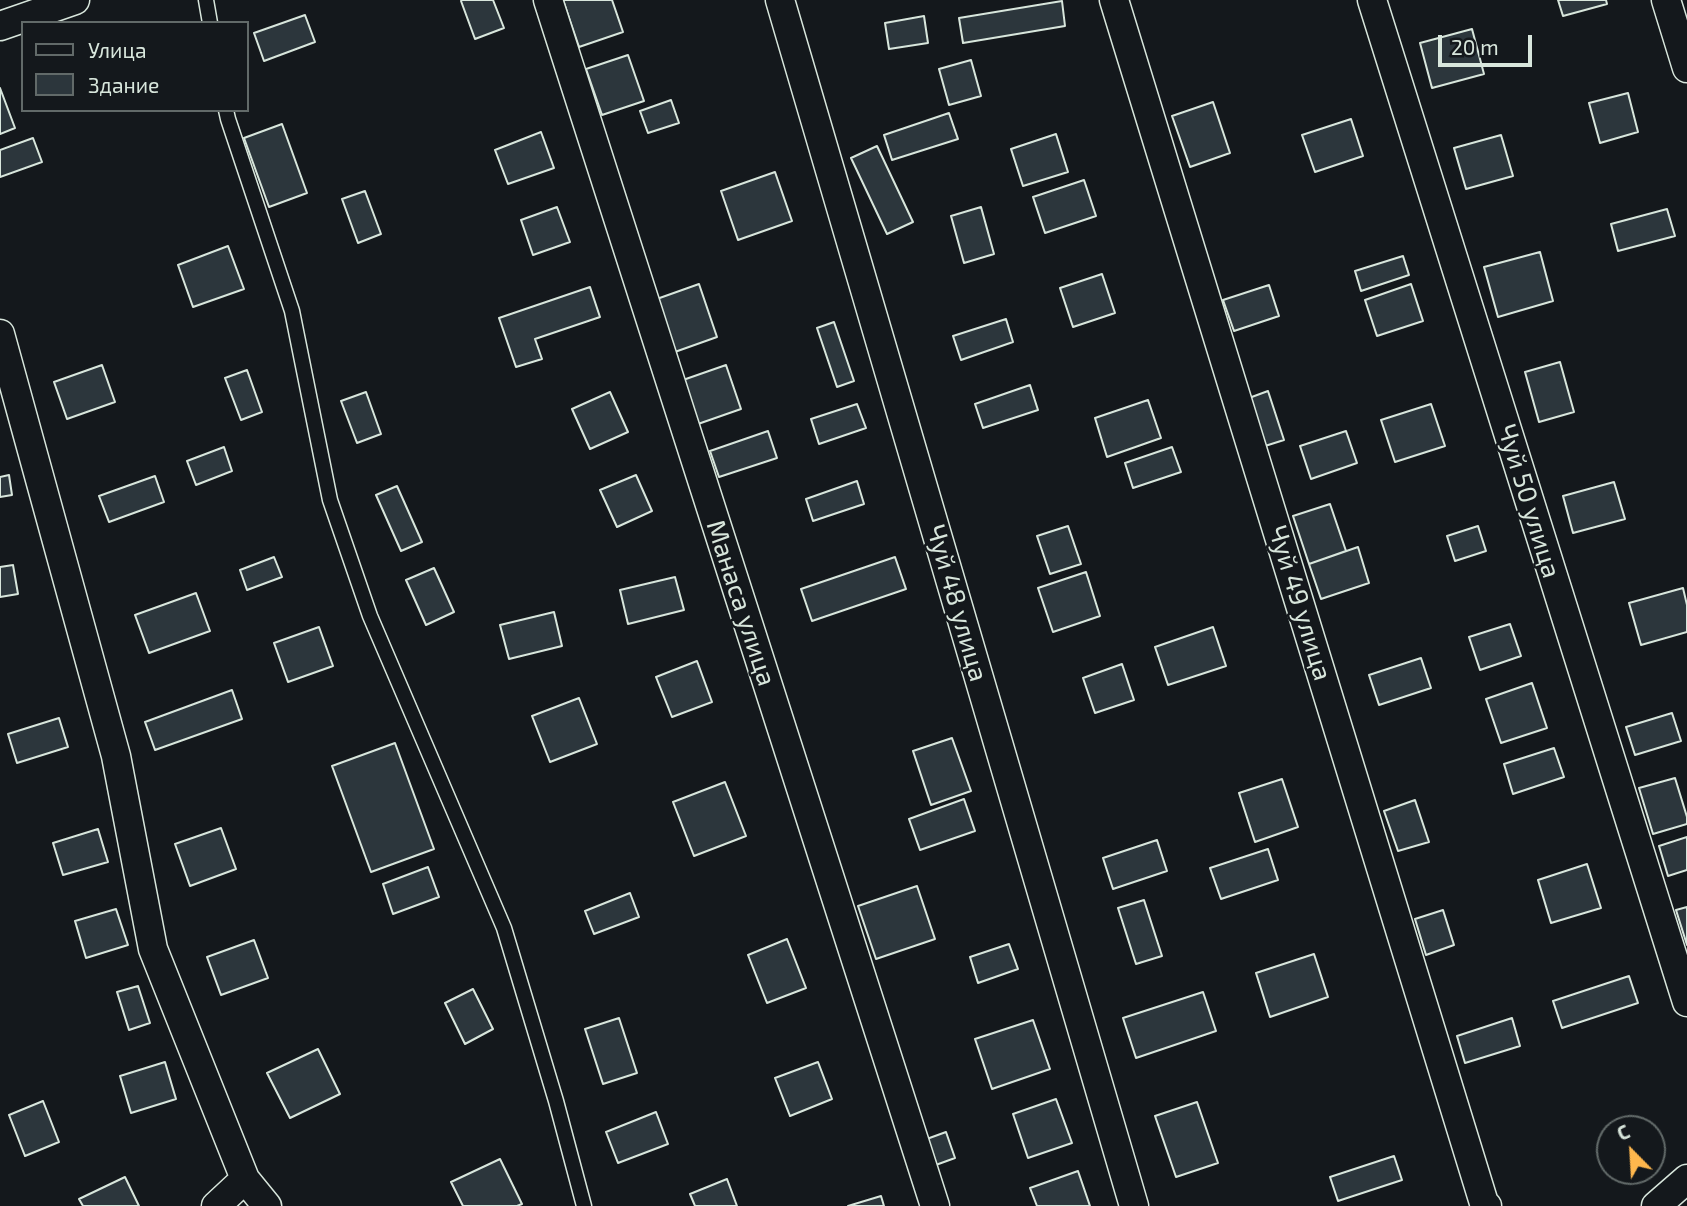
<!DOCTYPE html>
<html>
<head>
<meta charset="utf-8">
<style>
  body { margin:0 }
  #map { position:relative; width:1687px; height:1206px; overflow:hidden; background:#14181c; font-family:"Exo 2",sans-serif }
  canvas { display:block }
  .legend { position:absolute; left:21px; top:21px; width:228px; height:91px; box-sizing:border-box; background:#14181c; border:2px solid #626a69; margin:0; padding:9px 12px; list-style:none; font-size:21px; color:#d8e6dc }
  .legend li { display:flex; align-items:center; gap:14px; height:35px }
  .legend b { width:35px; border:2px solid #626a69 }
  .north { position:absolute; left:1596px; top:1115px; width:70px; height:70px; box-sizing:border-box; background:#14181c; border:2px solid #626a69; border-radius:50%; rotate:336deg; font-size:19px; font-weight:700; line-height:28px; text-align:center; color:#d8e6dc }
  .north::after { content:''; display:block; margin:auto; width:24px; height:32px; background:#ffb74d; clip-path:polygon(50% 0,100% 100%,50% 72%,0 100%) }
  .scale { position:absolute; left:1438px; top:35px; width:94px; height:32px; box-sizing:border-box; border:4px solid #d8e6dc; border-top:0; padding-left:9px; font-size:21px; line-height:24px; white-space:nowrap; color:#d8e6dc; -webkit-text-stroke:5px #14181c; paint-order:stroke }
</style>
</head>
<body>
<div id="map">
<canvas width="1687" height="1206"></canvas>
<ul class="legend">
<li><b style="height:9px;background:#14181c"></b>Улица</li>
<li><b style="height:19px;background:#2c363c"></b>Здание</li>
</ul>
<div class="north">С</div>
<div class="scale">20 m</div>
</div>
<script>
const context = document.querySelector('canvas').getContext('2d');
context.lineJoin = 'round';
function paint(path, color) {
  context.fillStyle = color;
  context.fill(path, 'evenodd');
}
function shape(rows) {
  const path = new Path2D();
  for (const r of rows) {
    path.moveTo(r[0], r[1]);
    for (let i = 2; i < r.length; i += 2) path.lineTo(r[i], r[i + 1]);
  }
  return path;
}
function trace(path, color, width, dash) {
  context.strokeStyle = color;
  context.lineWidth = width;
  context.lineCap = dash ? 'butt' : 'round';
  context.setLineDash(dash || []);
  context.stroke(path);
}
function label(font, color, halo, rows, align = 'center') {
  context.font = font + ' "Exo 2",sans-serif';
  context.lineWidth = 5;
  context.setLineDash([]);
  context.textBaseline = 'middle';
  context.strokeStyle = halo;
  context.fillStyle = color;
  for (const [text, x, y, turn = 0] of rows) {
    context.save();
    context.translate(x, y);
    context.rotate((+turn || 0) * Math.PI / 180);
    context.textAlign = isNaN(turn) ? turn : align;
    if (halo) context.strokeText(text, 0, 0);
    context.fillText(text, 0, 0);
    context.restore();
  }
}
const building = shape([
  [462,0,493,0,504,28,475,39,461,1,462,0],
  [563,0,612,0,623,32,579,47,563,0],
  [1558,0,1606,0,1607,4,1563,16,1558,0],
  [1062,1,1065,26,963,43,959,18,1062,1],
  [305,15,315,42,264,61,254,33,305,15],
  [924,16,928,43,889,49,885,23,924,16],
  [1472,29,1484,74,1432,88,1420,43,1472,29],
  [628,55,644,101,602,115,586,69,628,55],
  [971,60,981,96,949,105,939,69,971,60],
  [0,88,15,128,0,134,0,88],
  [1628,93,1638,132,1600,143,1589,103,1628,93],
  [671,100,679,123,648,133,640,111,671,100],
  [1213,102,1230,153,1190,167,1172,116,1213,102],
  [949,113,958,139,892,160,884,135,949,113],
  [1351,119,1363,156,1315,172,1302,135,1351,119],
  [282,124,307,193,269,207,244,138,282,124],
  [541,132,554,168,508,184,495,150,541,132],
  [1056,134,1068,172,1023,186,1011,149,1056,134],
  [1501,135,1513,176,1466,189,1454,148,1501,135],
  [33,138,42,162,0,177,0,150,33,138],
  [877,146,913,222,887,234,851,158,877,146],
  [775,172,792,221,738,240,721,191,775,172],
  [1084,180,1096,216,1045,233,1033,197,1084,180],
  [365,191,381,234,358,243,342,199,365,191],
  [557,207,570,242,533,255,521,220,557,207],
  [981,207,994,254,964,263,951,216,981,207],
  [1667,209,1675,236,1618,251,1611,224,1667,209],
  [228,246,244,289,193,307,178,265,228,246],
  [1540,252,1553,301,1498,317,1484,267,1540,252],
  [1403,256,1409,275,1361,291,1355,271,1403,256],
  [1102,274,1115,313,1073,327,1060,288,1102,274],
  [699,284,717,337,672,353,654,300,699,284],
  [1411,284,1423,321,1377,336,1365,300,1411,284],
  [1269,285,1279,316,1234,331,1223,300,1269,285],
  [590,287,600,317,535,339,542,359,516,367,499,318,590,287],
  [1006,319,1013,342,961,360,953,336,1006,319],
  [834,322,854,381,837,387,817,328,834,322],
  [1560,362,1574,412,1539,422,1525,372,1560,362],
  [102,365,115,402,67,419,54,382,102,365],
  [726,365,741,409,698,424,683,380,726,365],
  [247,370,262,412,241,420,225,378,247,370],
  [1030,385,1038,410,983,428,975,404,1030,385],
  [1268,391,1284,440,1265,446,1249,398,1268,391],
  [366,392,381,434,357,443,341,401,366,392],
  [610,392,628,432,590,449,572,409,610,392],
  [1148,400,1161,438,1107,457,1095,418,1148,400],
  [857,404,866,428,819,444,811,419,857,404],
  [1431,404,1445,446,1395,462,1381,420,1431,404],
  [768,431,777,458,719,477,710,451,768,431],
  [1346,431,1357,463,1311,479,1300,446,1346,431],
  [224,447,232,471,196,485,187,461,224,447],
  [1172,447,1181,472,1133,488,1125,463,1172,447],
  [9,475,12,495,0,497,0,477,9,475],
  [636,475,652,511,617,527,600,490,636,475],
  [155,476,164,502,109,522,99,496,155,476],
  [857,481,864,504,813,521,806,499,857,481],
  [1614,482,1625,519,1573,533,1563,496,1614,482],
  [397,486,422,542,401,551,376,495,397,486],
  [1330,504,1346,551,1309,564,1293,516,1330,504],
  [1068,526,1081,564,1050,574,1037,536,1068,526],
  [1478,526,1486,551,1455,561,1447,536,1478,526],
  [1358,547,1369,583,1321,599,1309,564,1358,547],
  [274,557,282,577,247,590,240,570,274,557],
  [895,557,906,589,812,621,801,589,895,557],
  [13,565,18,594,0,597,0,567,13,565],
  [434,568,454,612,426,625,406,580,434,568],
  [1086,572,1100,616,1053,632,1038,588,1086,572],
  [675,577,684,610,628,624,620,590,675,577],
  [1683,588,1687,605,1687,632,1641,645,1629,603,1683,588],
  [196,593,210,631,149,653,135,615,196,593],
  [554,612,562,646,509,659,500,625,554,612],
  [1510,624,1521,656,1480,670,1469,637,1510,624],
  [319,627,333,666,288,682,274,643,319,627],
  [1213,627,1226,666,1168,685,1155,647,1213,627],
  [1421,658,1431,688,1379,705,1369,675,1421,658],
  [697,661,712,702,672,717,656,677,697,661],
  [1122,664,1134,700,1095,713,1083,678,1122,664],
  [1532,683,1547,728,1501,743,1486,699,1532,683],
  [232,690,242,719,155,750,145,722,232,690],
  [579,698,597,744,550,762,532,716,579,698],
  [1672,713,1681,741,1635,755,1626,727,1672,713],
  [59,718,68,747,17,763,8,734,59,718],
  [952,738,971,791,931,805,913,751,952,738],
  [395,743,434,849,371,872,332,766,395,743],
  [1554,748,1564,777,1513,794,1504,764,1554,748],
  [1675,778,1687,817,1687,824,1653,834,1639,788,1675,778],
  [1282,779,1298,827,1255,842,1239,793,1282,779],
  [725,782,746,836,694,856,673,802,725,782],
  [964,799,975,831,920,850,909,819,964,799],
  [1415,800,1429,842,1398,851,1384,811,1415,800],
  [221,828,236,869,190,886,175,844,221,828],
  [98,829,108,862,63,875,53,843,98,829],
  [1687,837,1687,870,1668,876,1659,846,1687,837],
  [1157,840,1167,871,1113,889,1103,858,1157,840],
  [1268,849,1278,880,1221,899,1210,868,1268,849],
  [1587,864,1601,908,1551,923,1538,880,1587,864],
  [428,867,439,897,393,914,383,884,428,867],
  [917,886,935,939,876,959,858,906,917,886],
  [630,893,639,917,594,934,585,911,630,893],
  [1144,900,1162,956,1136,964,1118,908,1144,900],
  [1687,907,1687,945,1676,910,1687,907],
  [116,909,128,945,86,958,75,921,116,909],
  [1443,910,1454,945,1426,955,1415,919,1443,910],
  [787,939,806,988,767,1003,748,955,787,939],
  [254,940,268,978,221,995,207,957,254,940],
  [1009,944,1018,969,978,983,970,957,1009,944],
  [1314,954,1328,997,1270,1017,1256,973,1314,954],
  [1629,976,1638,1003,1562,1028,1553,1001,1629,976],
  [138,986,150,1023,129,1030,117,992,138,986],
  [473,989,493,1029,465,1044,445,1003,473,989],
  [1203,992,1216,1031,1136,1058,1123,1018,1203,992],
  [619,1018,637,1073,603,1084,585,1029,619,1018],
  [1512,1018,1520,1046,1465,1063,1457,1036,1512,1018],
  [1033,1020,1050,1069,992,1089,975,1039,1033,1020],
  [318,1049,340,1094,290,1118,267,1073,318,1049],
  [165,1062,176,1099,131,1113,120,1076,165,1062],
  [818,1062,832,1099,790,1116,775,1078,818,1062],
  [1056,1099,1072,1143,1028,1158,1013,1114,1056,1099],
  [43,1101,59,1142,25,1156,9,1115,43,1101],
  [1197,1102,1218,1163,1176,1177,1155,1116,1197,1102],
  [656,1112,668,1144,618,1163,606,1132,656,1112],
  [946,1132,955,1158,933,1166,924,1140,946,1132],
  [1394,1156,1402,1180,1338,1201,1330,1177,1394,1156],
  [500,1159,522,1204,517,1206,463,1206,451,1182,500,1159],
  [1078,1171,1090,1206,1037,1206,1030,1188,1078,1171],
  [125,1177,139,1206,83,1206,79,1199,125,1177],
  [727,1179,737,1206,695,1206,690,1194,727,1179],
  [881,1196,884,1206,848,1206,881,1196]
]);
const service = shape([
  [206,0,210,23],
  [226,110,228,119,292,311,330,500,370,616,504,928,556,1101,584,1206]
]);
const minor = shape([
  [548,0,935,1206],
  [780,0,1134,1206],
  [1114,0,1484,1203,1487,1206],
  [1372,0,1687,1002],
  [1666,0,1687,68],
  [0,26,75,0],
  [0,334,116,756,153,949,245,1179,267,1206],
  [216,1206,245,1179],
  [1656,1206,1687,1179]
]);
const streetNames = [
  ["Чуй 50 улица",1529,501,73],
  ["Манаса улица",741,603,72],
  ["Чуй 48 улица",957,603,74],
  ["Чуй 49 улица",1300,603,73]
];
paint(building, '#2c363c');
trace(building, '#d8e6dc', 2);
trace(service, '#d8e6dc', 17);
trace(minor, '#d8e6dc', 31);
trace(service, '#14181c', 14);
trace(minor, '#14181c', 28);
label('26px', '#d8e6dc', '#14181c', streetNames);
</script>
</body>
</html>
